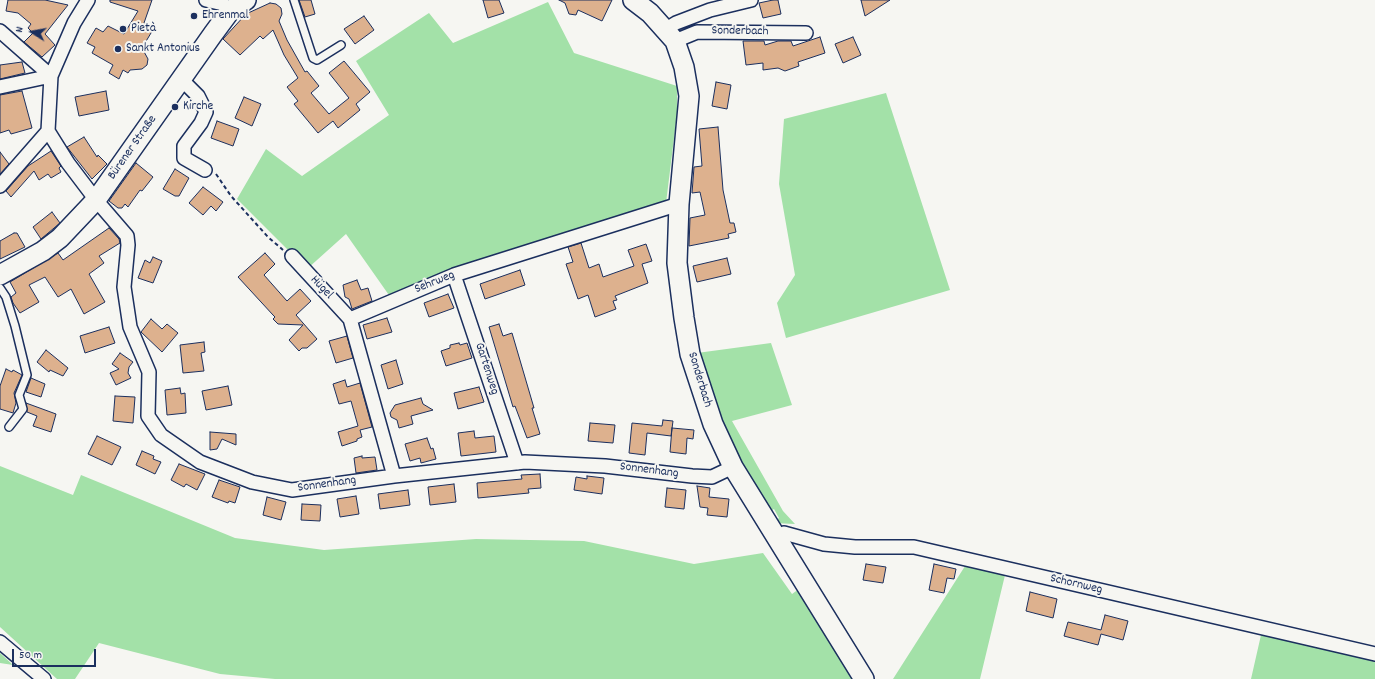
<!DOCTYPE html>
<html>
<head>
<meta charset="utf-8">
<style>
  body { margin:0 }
  #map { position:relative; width:1375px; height:679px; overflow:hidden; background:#f6f6f2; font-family:Dekko,sans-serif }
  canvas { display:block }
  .north { position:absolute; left:12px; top:12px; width:40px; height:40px; -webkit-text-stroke:3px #f6f6f2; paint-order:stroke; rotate:281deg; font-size:11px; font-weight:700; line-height:16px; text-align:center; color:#1b2f5e }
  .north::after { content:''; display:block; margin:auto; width:14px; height:18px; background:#1b2f5e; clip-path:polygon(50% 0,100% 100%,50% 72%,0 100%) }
  .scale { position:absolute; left:12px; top:649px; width:84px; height:18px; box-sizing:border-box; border:2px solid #1b2f5e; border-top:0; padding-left:5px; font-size:12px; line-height:14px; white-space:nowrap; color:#1b2f5e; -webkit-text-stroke:3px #f6f6f2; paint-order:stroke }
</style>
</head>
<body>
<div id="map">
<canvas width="1375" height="679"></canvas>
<div class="north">N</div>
<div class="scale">50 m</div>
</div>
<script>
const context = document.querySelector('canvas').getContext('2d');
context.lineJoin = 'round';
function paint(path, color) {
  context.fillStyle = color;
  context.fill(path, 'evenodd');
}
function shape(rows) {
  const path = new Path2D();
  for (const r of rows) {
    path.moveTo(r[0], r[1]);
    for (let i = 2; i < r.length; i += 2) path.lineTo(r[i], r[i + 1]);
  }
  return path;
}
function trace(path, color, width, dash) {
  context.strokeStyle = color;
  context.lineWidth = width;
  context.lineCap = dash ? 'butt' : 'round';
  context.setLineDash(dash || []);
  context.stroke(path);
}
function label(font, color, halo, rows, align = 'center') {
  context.font = font + ' Dekko,sans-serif';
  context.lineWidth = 4;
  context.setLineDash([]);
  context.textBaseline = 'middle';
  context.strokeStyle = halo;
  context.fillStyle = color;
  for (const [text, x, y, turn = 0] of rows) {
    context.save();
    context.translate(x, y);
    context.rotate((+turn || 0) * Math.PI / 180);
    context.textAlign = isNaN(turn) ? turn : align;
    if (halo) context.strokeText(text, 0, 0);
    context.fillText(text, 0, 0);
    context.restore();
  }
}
const green = shape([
  [548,2,574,53,677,86,677,114,666,203,391,298,346,234,307,269,237,199,266,149,302,176,389,115,356,61,429,13,453,43],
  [886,93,950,290,786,338,777,303,795,275,779,184,784,119],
  [771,343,792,405,732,421,783,511,795,524,773,523,779,518,774,509,767,513,720,423,697,353],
  [0,466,73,495,81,475,235,538,324,550,476,539,584,541,694,564,763,553,792,594,799,589,858,679,275,679,220,674,99,643,75,679,57,679,0,627],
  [967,563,1006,571,980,679,893,679],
  [1261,635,1375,661,1375,679,1251,679],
  [0,653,13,665,0,663]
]);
const building = shape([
  [8,0,45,0,68,5,45,34,55,45,42,57,24,42,33,33,28,28,31,24,18,13,6,11,8,0],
  [110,0,152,0,144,23,154,28,142,48,148,59,147,65,142,69,130,70,128,73,123,70,119,79,109,73,113,65,92,53,95,47,87,43,96,28,103,32,108,26,124,34,138,11,110,2,110,0],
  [299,0,311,0,315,14,305,17,299,0],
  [483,0,499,0,504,13,488,18,483,0],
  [559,0,612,0,602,21,578,10,576,15,569,14,565,3,559,0],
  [773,0,778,0,781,14,763,18,759,3,773,0],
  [861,0,890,0,865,16,861,0],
  [270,3,276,4,281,8,282,14,279,21,287,40,305,72,307,71,319,86,311,93,329,114,349,98,329,73,344,61,370,92,356,104,360,110,338,128,333,121,318,133,294,104,298,101,287,87,298,78,284,55,273,30,263,39,260,36,240,55,223,39,246,14,270,3],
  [364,16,374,30,355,44,344,29,364,16],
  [820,37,825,53,798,62,799,66,785,71,778,68,763,70,763,63,746,65,743,41,764,41,765,45,778,41,791,41,793,46,820,37],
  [853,37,861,55,843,63,835,44,853,37],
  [22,62,25,73,0,79,0,65,22,62],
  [716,82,731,85,727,109,712,106,716,82],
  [22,91,32,128,11,134,9,130,0,133,0,95,22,91],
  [106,91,109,110,79,116,75,97,106,91],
  [244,97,261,104,252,126,235,118,244,97],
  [217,121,239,129,233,146,211,138,217,121],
  [718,127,723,190,730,223,734,223,736,232,728,234,729,238,689,246,690,218,705,215,700,192,692,193,694,167,702,166,699,129,718,127],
  [84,137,97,157,98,155,107,164,92,179,67,147,84,137],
  [51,151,61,166,59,168,61,172,51,178,48,174,39,180,34,171,11,197,6,191,28,166,51,151],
  [0,152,9,164,0,174,0,152],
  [136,163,153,177,142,191,140,190,128,207,125,204,122,208,118,208,109,201,136,163],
  [175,169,189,178,179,196,175,196,163,189,175,169],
  [203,187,223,202,216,211,211,206,203,215,189,203,203,187],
  [52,212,60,223,41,239,33,227,52,212],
  [109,228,119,239,120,243,99,256,104,263,89,274,105,302,84,314,71,289,58,297,45,277,29,285,39,302,20,313,13,303,11,297,16,293,10,282,58,253,63,260,109,228],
  [14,233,17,233,25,247,0,259,0,241,14,233],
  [581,243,589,268,599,264,603,277,634,266,628,250,646,244,652,261,642,264,648,283,615,296,617,300,613,301,616,309,595,317,588,295,578,299,566,264,573,262,568,247,581,243],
  [265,253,275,264,264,275,287,301,300,289,311,301,296,315,317,339,307,348,302,348,299,351,289,340,303,325,278,324,273,319,275,317,273,315,238,277,265,253],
  [153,257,162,261,153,283,138,278,145,260,150,263,153,257],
  [727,258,731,274,697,282,693,266,727,258],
  [520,270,525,285,485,299,480,284,520,270],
  [357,280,361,290,368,288,372,301,352,309,349,299,345,297,343,285,357,280],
  [448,294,454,308,429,317,424,303,448,294],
  [387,318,392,332,367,339,363,325,387,318],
  [151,319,162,329,167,324,178,333,162,352,141,332,151,319],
  [499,324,503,336,512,333,534,408,532,408,540,434,527,438,515,406,513,407,489,327,499,324],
  [109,327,115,343,85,353,80,336,109,327],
  [347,336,353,358,336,363,329,341,347,336],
  [204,342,205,352,201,353,204,371,183,373,180,345,204,342],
  [459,343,460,345,467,343,472,358,446,366,441,351,450,348,450,345,459,343],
  [46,350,68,368,63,376,50,370,49,372,37,362,46,350],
  [120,353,133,362,129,367,128,373,131,378,116,385,110,373,119,369,112,364,120,353],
  [396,360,403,384,388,389,381,365,396,360],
  [6,369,12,372,13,370,22,375,14,393,16,403,13,413,0,409,0,386,6,369],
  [31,378,45,384,41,397,26,392,31,378],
  [345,380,347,387,360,383,372,427,360,430,362,437,357,439,357,441,342,446,338,432,358,426,351,401,339,404,333,384,345,380],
  [228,386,232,405,206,410,202,391,228,386],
  [479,387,484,402,458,409,454,393,479,387],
  [180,388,181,394,185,393,186,413,167,415,165,390,180,388],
  [115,396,135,397,133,423,113,421,115,396],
  [421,398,423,404,433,410,411,416,413,424,399,428,397,420,391,417,390,413,395,405,421,398],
  [26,403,56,414,51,432,33,426,37,416,27,412,26,403],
  [663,420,673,421,671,436,647,433,645,455,629,453,632,423,662,426,663,420],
  [590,423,615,425,613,443,588,441,590,423],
  [672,428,694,430,693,439,687,438,686,454,670,452,672,428],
  [474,431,475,438,494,436,496,452,461,456,458,433,474,431],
  [210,432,236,434,236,445,222,439,217,449,210,450,210,432],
  [97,436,121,447,112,465,88,454,97,436],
  [427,438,431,449,433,448,436,459,421,463,420,458,410,461,405,444,427,438],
  [142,451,154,456,153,459,161,462,155,474,136,465,142,451],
  [362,456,362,458,375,457,377,470,356,473,354,458,362,456],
  [179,464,205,474,197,490,186,484,184,487,171,480,179,464],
  [540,474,541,488,528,489,529,493,478,498,477,483,522,479,521,475,540,474],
  [587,476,604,478,602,494,574,490,576,477,587,479,587,476],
  [219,480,240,487,235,503,229,501,228,503,212,497,219,480],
  [454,484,456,502,430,505,428,487,454,484],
  [697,486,710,488,709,497,729,499,727,517,707,515,708,508,700,507,697,486],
  [667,488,686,490,684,509,665,507,667,488],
  [408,490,410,505,380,509,378,494,408,490],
  [356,496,359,514,340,517,337,499,356,496],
  [267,497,286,502,281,520,263,515,267,497],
  [302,504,321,505,320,521,301,520,302,504],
  [866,564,886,567,883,583,863,580,866,564],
  [934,564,956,569,954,579,947,578,944,593,929,590,934,564],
  [1030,592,1057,599,1053,618,1026,611,1030,592],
  [1105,615,1128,621,1123,640,1101,634,1098,645,1064,636,1068,622,1101,630,1105,615]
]);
const path = shape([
  [216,174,231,196,268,237,283,250]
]);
const lane = shape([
  [294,0,313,58,317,60,341,45],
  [0,288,6,297,15,326,27,375,19,395,23,409,9,427]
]);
const street = shape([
  [88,0,74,23,51,76,48,131,68,163,96,200,127,236,128,245,124,287,130,327,149,372,148,416,161,435,200,462,252,482,292,490,394,476,525,462,605,466,692,476,712,477,733,467],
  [206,0,223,4,230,11],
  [666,29,676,23,710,10,751,0],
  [0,31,51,76],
  [675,41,697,32,806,33],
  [182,80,198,96,206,112,201,123,184,146,184,158,205,170],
  [0,87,51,76],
  [0,186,48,131],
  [292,256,350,319],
  [454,275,517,463],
  [394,476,350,319,454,275,679,204],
  [776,538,784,533,824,544,855,547,914,547,1375,654],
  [0,642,44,679]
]);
const secondary = shape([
  [633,0,650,13,675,41,684,67,689,96,679,204,677,263,684,318,690,354,713,424,733,467,864,679],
  [0,275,43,251,60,238,96,200,213,34,230,11,246,0]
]);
const markers = [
  [194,16,4,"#1b2f5e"],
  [123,29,4,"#1b2f5e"],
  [118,49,4,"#1b2f5e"],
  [175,107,4,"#1b2f5e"]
];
const poiNames = [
  ["Ehrenmal",202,16],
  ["Pietà",131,29],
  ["Sankt Antonius",126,49],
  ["Kirche",183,107]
];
const streetNames = [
  ["Sonderbach",740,32,1],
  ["Bürener Straße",133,148,-55],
  ["Sehrweg",435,283,-22],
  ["Hügel",321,288,47],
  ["Gartenweg",486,369,72],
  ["Sonderbach",699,380,73],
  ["Sonnenhang",649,471,7],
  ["Sonnenhang",327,485,-8],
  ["Schornweg",1076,585,13]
];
paint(green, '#a3e1a8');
paint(building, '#ddb18e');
trace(building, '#1b2f5e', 1);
trace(lane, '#1b2f5e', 10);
trace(street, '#1b2f5e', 16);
trace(secondary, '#1b2f5e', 22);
trace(path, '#1b2f5e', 2, [4, 3]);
trace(lane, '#f6f6f2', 7);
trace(street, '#f6f6f2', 13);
trace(secondary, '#f6f6f2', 19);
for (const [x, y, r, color] of markers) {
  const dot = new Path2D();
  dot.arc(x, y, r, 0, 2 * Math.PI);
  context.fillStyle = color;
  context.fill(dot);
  trace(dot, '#f6f6f2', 1.5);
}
label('13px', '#1b2f5e', '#f6f6f2', poiNames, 'left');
label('13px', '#1b2f5e', '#f6f6f2', streetNames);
</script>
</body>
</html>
